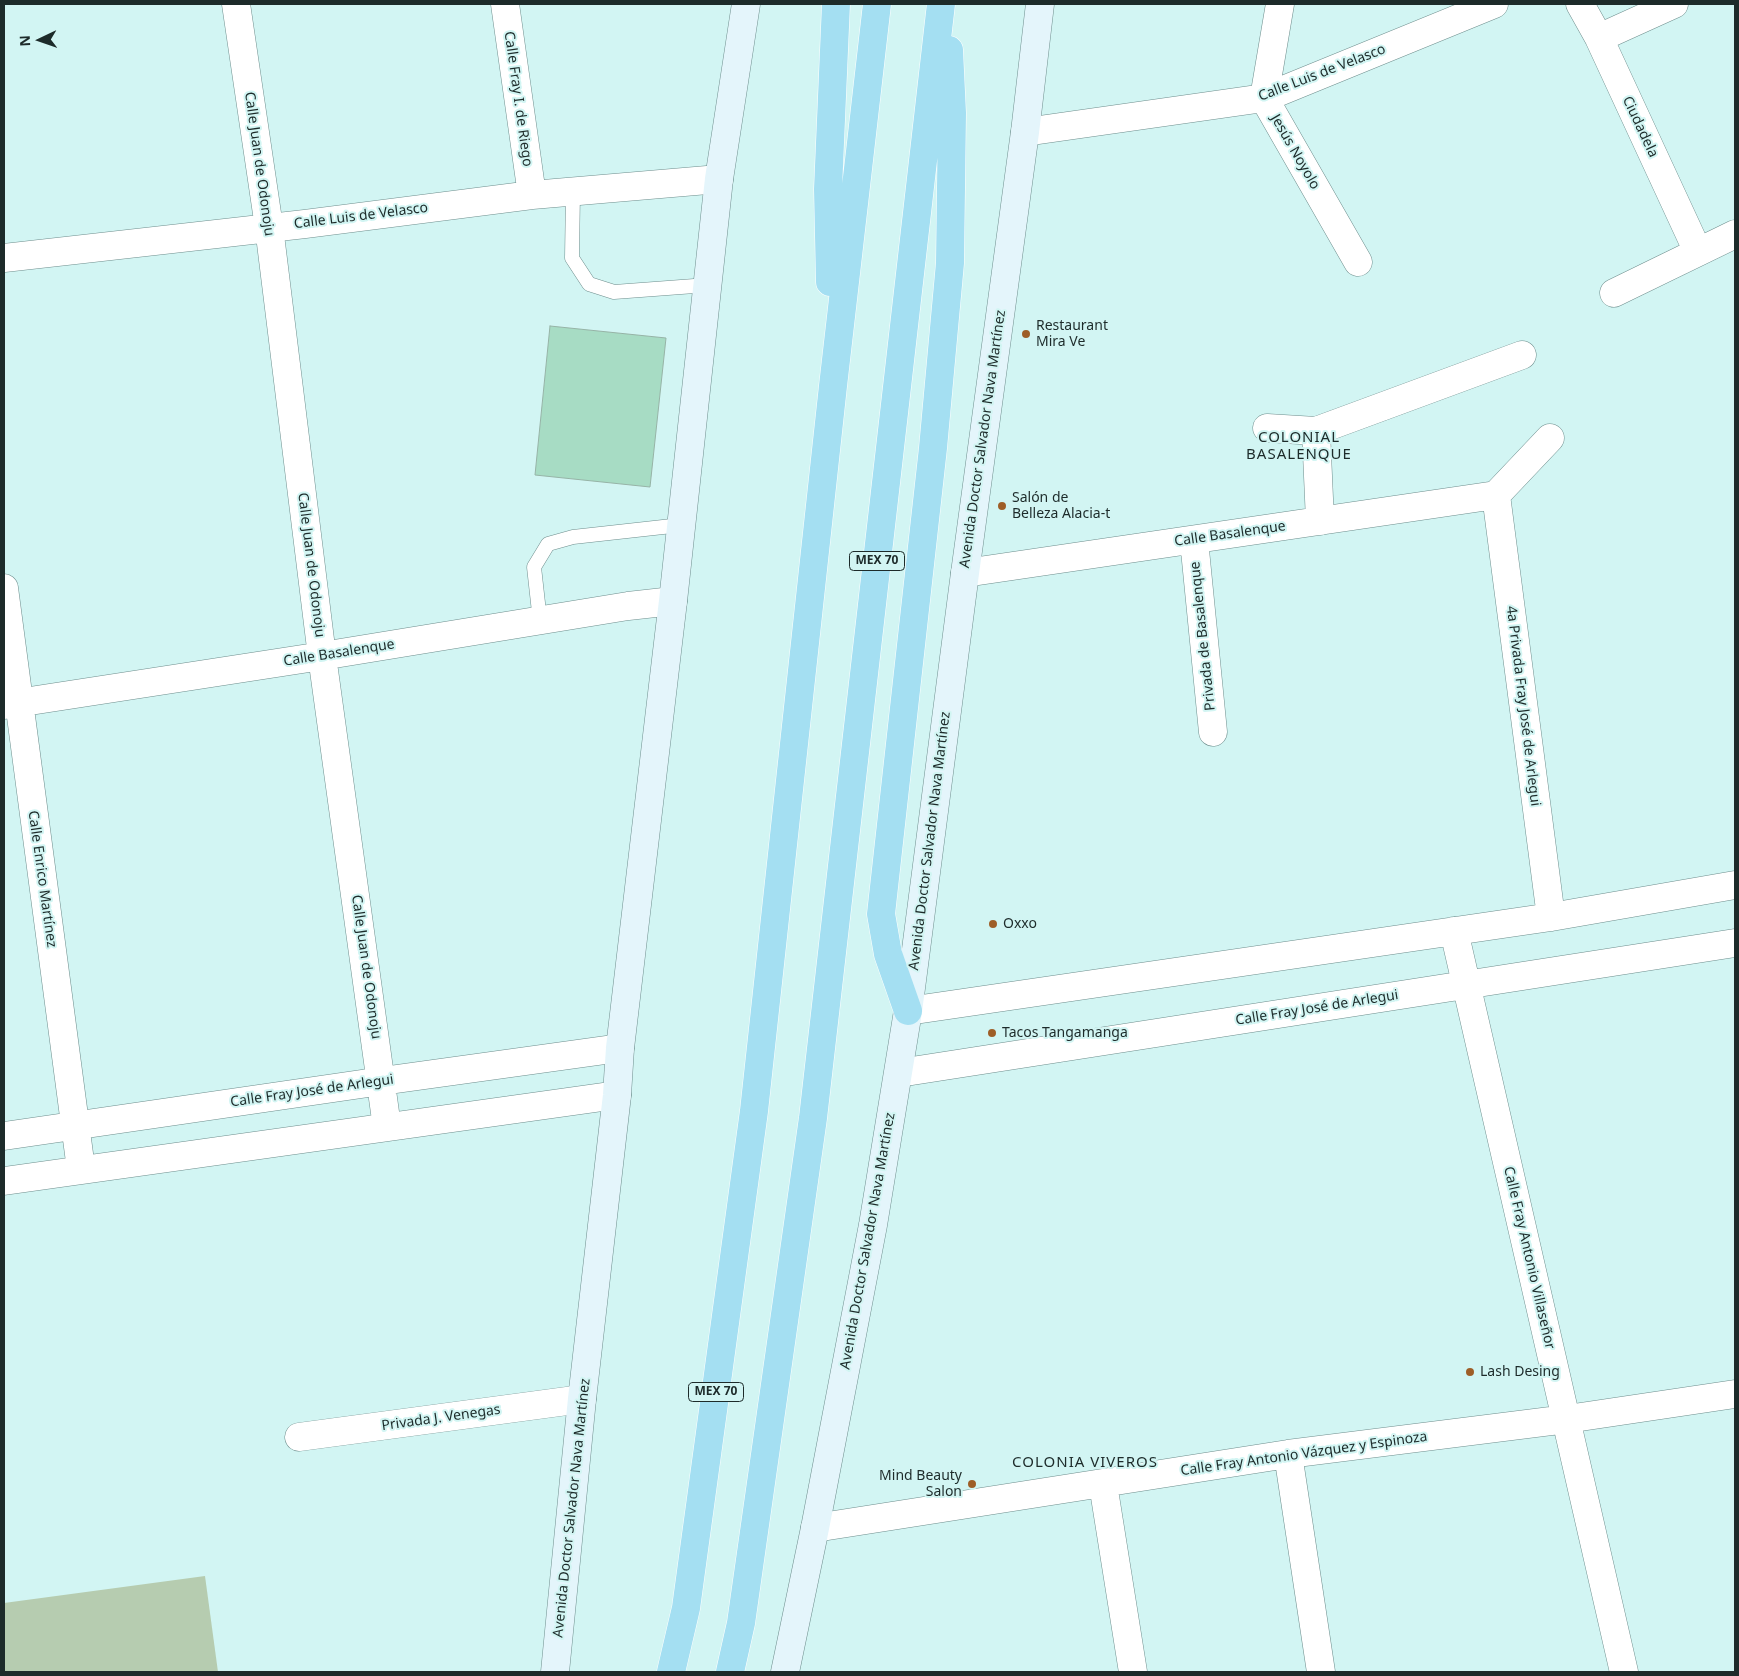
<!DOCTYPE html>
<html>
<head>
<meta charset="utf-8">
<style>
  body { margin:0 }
  #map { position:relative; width:1739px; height:1676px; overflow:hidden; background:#d2f5f3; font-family:"Noto Sans",sans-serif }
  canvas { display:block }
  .frame { position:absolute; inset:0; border:5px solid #1d2b2a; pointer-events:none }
  .north { position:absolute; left:15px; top:15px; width:50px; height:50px; -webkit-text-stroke:4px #d2f5f3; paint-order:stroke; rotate:267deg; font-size:14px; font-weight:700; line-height:20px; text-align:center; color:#1d2b2a }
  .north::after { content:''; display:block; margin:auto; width:18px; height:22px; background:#1d2b2a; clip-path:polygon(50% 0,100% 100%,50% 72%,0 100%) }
</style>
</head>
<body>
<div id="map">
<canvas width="1739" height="1676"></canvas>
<div class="frame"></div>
<div class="north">N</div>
</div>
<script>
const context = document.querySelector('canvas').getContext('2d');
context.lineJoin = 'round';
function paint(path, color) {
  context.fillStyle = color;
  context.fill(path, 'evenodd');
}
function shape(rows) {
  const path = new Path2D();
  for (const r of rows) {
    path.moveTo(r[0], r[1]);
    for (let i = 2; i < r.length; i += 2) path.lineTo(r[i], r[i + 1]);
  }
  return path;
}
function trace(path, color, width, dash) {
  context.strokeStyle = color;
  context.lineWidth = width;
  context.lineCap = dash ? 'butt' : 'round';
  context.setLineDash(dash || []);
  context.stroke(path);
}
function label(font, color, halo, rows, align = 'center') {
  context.font = font + ' "Noto Sans",sans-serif';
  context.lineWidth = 4;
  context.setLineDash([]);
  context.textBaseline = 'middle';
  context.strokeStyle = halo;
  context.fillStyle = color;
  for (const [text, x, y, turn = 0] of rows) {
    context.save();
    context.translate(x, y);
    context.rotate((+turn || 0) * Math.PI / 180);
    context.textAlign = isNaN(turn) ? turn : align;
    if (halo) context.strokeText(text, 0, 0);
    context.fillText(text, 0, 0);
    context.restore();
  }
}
const green = shape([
  [205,1576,218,1672,4,1672,4,1603]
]);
const building = shape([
  [550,326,666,338,650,487,535,475,550,326]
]);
const service = shape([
  [573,191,572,258,589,284,614,292,708,285],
  [540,621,534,567,548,544,573,537,681,525]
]);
const minor = shape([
  [236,4,269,227,322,656,387,1127],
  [505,4,532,195],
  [1280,4,1264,98,1358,262],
  [1580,4,1599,38,1698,252],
  [1599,38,1674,4],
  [1025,132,1264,98,1494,4],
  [4,258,305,224,532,195,719,179],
  [1614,293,1735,234],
  [1267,428,1316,431,1522,355],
  [1316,431,1320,521],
  [1496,495,1551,917],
  [1496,495,1550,438],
  [1194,540,1213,732],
  [965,573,1496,495],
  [4,588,81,1169],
  [4,705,322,656,628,606,673,601],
  [1454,931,1624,1672],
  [908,1011,1551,917,1735,885],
  [899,1073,1735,943],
  [4,1136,382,1081,620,1048],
  [4,1181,617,1095],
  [299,1437,582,1399],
  [1288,1454,1321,1672],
  [1103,1484,1133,1672],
  [815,1528,1288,1454,1567,1419,1735,1394]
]);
const secondary = shape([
  [555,1672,582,1399,617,1095,620,1048,673,601,719,179,746,4],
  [785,1672,815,1528,873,1225,908,1011,965,573,1025,132,1040,4]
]);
const motorway = shape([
  [830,282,828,189,836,4],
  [908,1011,888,954,881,914,933,448,950,263,952,113,949,50],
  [671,1672,686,1608,754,1111,833,386,877,4],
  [730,1672,741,1623,813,1118,941,4]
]);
const markers = [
  [1026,334,5,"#9e5e27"],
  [1002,506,5,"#9e5e27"],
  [993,924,5,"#9e5e27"],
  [992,1033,5,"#9e5e27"],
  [1470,1372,5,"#9e5e27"],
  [972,1484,5,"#9e5e27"]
];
const shields = [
  [877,561,55],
  [716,1392,55]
];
const shieldNames = [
  ["MEX 70",877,561],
  ["MEX 70",716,1392]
];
const streetNames = [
  ["Calle Luis de Velasco",1322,73,-21],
  ["Calle Fray I. de Riego",518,99,82],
  ["Ciudadela",1640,127,65],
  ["Jesús Noyolo",1295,152,60],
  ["Calle Juan de Odonoju",259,164,82],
  ["Calle Luis de Velasco",361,216,-7],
  ["Avenida Doctor Salvador Nava Martínez",983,439,-82],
  ["Calle Basalenque",1230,534,-8],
  ["Calle Juan de Odonoju",311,565,83],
  ["Privada de Basalenque",1203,636,-96],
  ["Calle Basalenque",339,653,-9],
  ["4a Privada Fray José de Arlegui",1523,706,83],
  ["Avenida Doctor Salvador Nava Martínez",930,841,-83],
  ["Calle Enrico Martínez",42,879,82],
  ["Calle Juan de Odonoju",366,967,82],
  ["Calle Fray José de Arlegui",1317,1008,-9],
  ["Calle Fray José de Arlegui",312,1091,-8],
  ["Avenida Doctor Salvador Nava Martínez",868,1241,-80],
  ["Calle Fray Antonio Villaseñor",1529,1258,77],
  ["Privada J. Venegas",441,1418,-8],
  ["Calle Fray Antonio Vázquez y Espinoza",1304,1454,-8],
  ["Avenida Doctor Salvador Nava Martínez",572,1508,-84]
];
const poiNames = [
  ["Restaurant",1036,326],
  ["Mira Ve",1036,342],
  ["Salón de",1012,498],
  ["Belleza Alacia-t",1012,514],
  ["Oxxo",1003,924],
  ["Tacos Tangamanga",1002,1033],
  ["Lash Desing",1480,1372],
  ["Mind Beauty",962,1476,"right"],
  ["Salon",962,1492,"right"]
];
const neighbourhoodNames = [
  ["COLONIAL",1299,438],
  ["BASALENQUE",1299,455],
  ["COLONIA VIVEROS",1085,1463]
];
paint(green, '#b6ccb0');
paint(building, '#a7dcc4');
trace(building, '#96b3a6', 1);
trace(service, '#6e8e8d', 15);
trace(minor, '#6e8e8d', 29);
trace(secondary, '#6e8e8d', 29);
trace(motorway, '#fff', 29);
trace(service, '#fff', 14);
trace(minor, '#fff', 28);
trace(secondary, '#e4f5fb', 28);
trace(motorway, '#a4dff2', 28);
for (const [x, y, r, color] of markers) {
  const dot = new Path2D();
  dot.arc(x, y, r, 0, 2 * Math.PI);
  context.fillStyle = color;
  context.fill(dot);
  trace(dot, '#d2f5f3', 2);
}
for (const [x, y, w] of shields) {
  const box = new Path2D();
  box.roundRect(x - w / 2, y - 9.5, w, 19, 4);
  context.fillStyle = '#d2f5f3';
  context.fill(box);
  trace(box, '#1d2b2a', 1);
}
label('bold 12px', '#1d2b2a', null, shieldNames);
label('14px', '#1d2b2a', '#d2f5f3', streetNames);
label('14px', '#1d2b2a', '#d2f5f3', poiNames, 'left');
context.letterSpacing = '1px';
label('15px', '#1d2b2a', '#d2f5f3', neighbourhoodNames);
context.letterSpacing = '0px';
</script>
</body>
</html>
